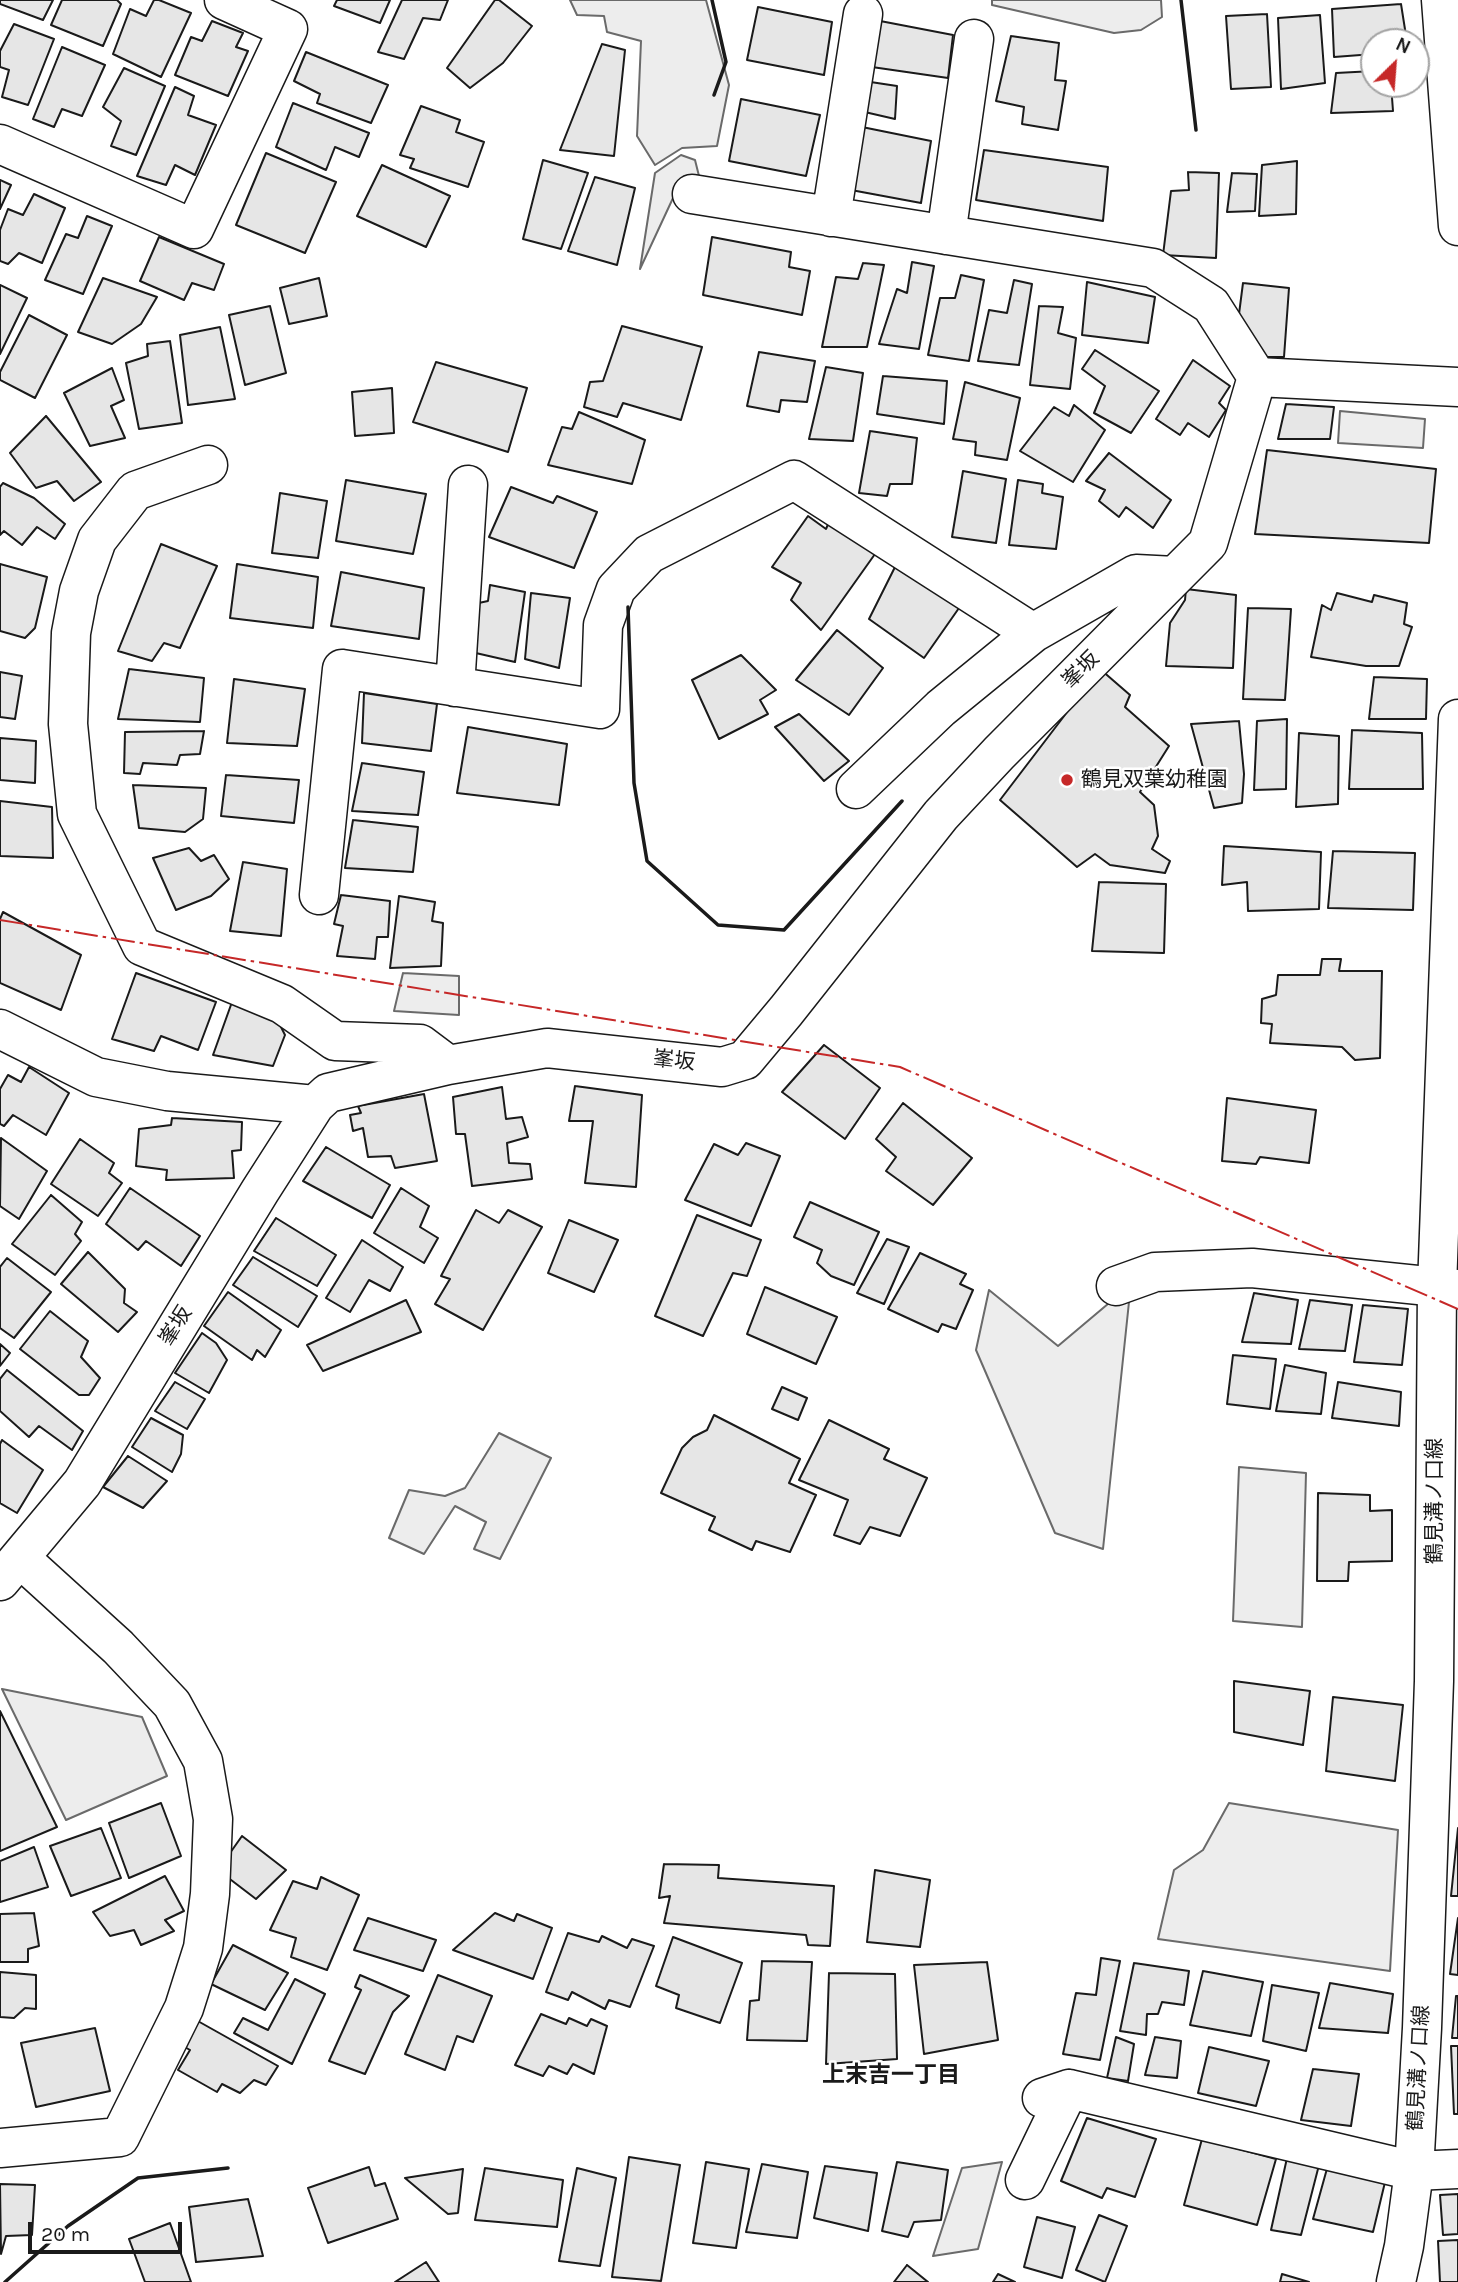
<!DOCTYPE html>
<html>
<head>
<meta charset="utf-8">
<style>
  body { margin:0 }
  #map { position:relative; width:1458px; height:2282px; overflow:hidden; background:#fff; font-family:Karla,sans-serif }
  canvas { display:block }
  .north { position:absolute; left:1360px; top:28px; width:70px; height:70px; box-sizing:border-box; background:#fff; border:2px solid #a3a3a3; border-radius:50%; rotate:25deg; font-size:19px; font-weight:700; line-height:28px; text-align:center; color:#1a1a1a }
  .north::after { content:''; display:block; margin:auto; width:24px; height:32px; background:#c62828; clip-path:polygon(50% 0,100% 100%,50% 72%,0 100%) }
  .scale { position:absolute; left:28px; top:2222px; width:154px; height:32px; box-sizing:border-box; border:4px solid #1a1a1a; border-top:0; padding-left:9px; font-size:21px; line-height:24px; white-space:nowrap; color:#1a1a1a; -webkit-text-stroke:5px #fff; paint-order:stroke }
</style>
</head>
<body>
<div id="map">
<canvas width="1458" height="2282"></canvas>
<div class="north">N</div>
<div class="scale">20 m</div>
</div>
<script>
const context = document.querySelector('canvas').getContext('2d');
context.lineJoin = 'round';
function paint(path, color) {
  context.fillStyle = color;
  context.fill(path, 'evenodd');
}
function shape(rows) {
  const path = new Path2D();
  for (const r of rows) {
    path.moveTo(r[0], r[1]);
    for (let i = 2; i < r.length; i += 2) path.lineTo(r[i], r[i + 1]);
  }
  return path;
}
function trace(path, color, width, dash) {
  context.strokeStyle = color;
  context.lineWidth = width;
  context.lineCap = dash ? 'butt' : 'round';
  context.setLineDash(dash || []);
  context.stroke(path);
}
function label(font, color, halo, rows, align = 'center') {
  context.font = font + ' Karla,"Noto Sans JP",sans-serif';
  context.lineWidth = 5;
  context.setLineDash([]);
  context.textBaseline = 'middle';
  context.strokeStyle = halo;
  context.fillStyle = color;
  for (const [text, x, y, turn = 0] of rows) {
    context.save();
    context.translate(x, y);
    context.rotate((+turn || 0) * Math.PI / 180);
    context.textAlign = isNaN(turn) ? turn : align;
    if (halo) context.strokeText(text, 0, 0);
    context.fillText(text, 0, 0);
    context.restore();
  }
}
const built = shape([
  [570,0,706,0,729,85,717,146,682,148,655,165,637,136,641,41,607,32,604,16,577,15,570,0],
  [992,0,1161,0,1162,17,1141,30,1114,33,992,5,992,0],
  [681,155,695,160,699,176,680,183,640,269,655,173,681,155],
  [1340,411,1425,419,1423,448,1338,443,1340,411],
  [403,973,459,976,459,1015,394,1011,403,973],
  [989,1290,1058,1346,1115,1298,1129,1302,1103,1549,1055,1533,976,1350,989,1290],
  [499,1433,551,1458,500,1559,474,1549,486,1522,455,1506,424,1554,389,1538,409,1490,445,1496,465,1488,499,1433],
  [1239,1467,1306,1473,1302,1627,1233,1621,1239,1467],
  [2,1689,142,1717,167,1776,66,1820,2,1689],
  [1229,1803,1398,1830,1390,1971,1158,1939,1174,1870,1203,1850,1229,1803],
  [1002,2162,978,2249,933,2256,962,2168,1002,2162]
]);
const building = shape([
  [0,0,53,0,43,20,0,4,0,0],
  [62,0,117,0,121,4,103,46,51,25,62,0],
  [154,0,159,0,191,13,161,77,113,54,130,9,146,16,154,0],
  [337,0,390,0,380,23,334,6,337,0],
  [402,0,448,0,440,20,423,18,404,59,378,52,402,0],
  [495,0,499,0,532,26,503,63,470,88,447,68,495,0],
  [1401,4,1407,42,1374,42,1374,54,1334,57,1332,9,1401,4],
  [758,7,832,22,824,75,747,60,758,7],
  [1267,14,1271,87,1231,89,1226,16,1267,14],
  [1320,15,1325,83,1281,89,1278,18,1320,15],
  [875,20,953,35,948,78,865,66,875,20],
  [212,21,243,33,236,47,248,51,228,96,175,75,191,37,202,41,212,21],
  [14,24,54,39,28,105,2,97,9,70,0,67,0,51,14,24],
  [1011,36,1059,43,1055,80,1066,81,1058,130,1022,124,1024,107,996,101,1011,36],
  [602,44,625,50,614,156,560,150,602,44],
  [62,47,105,65,82,116,62,109,54,127,33,119,62,47],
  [306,52,388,85,371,123,317,103,320,94,294,81,306,52],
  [124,68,165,86,136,155,111,146,121,121,103,107,124,68],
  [1374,71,1374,84,1391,84,1393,111,1331,113,1336,73,1374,71],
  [864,81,897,86,895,119,856,110,864,81],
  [175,87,194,96,188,115,216,125,195,175,175,165,166,185,137,176,175,87],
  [741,99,820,115,806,176,729,161,741,99],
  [293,103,369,133,359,157,335,147,326,170,276,147,293,103],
  [421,106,460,120,456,132,484,142,468,187,410,168,414,159,400,155,421,106],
  [862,127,931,141,921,203,851,190,862,127],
  [984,150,1108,167,1103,221,976,200,984,150],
  [266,153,336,182,305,253,236,225,266,153],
  [543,160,588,173,561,249,523,239,543,160],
  [1297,161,1296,214,1259,216,1262,165,1297,161],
  [382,165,450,196,426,247,357,216,382,165],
  [1188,172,1219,173,1216,258,1163,255,1171,191,1189,190,1188,172],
  [1232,173,1257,174,1255,211,1227,212,1232,173],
  [595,177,635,188,617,265,568,251,595,177],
  [0,180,11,185,0,209,0,180],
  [34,194,65,208,42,263,19,253,8,264,0,261,0,230,8,209,23,215,34,194],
  [87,216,112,226,83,294,45,280,66,234,78,238,87,216],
  [159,237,224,264,214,290,192,283,184,300,140,281,159,237],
  [712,237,791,252,789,267,810,271,802,315,703,295,712,237],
  [912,262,934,266,919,349,879,344,897,289,907,293,912,262],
  [863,263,884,265,867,347,822,347,836,277,858,279,863,263],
  [961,275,984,280,969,361,928,355,940,298,955,298,961,275],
  [103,278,157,297,141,324,112,344,78,332,103,278],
  [319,278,327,316,289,324,280,288,319,278],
  [1014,280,1032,284,1019,365,978,361,989,310,1007,313,1014,280],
  [1087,282,1155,297,1148,343,1082,335,1087,282],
  [1243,283,1289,288,1284,357,1259,357,1239,314,1243,283],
  [0,285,27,298,0,354,0,285],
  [270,306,286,373,245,385,229,315,270,306],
  [1039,306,1063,307,1058,333,1076,338,1070,389,1030,385,1039,306],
  [29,315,67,335,35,398,0,380,0,372,29,315],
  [622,326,702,347,681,420,623,403,617,417,584,407,590,382,603,381,622,326],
  [220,327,235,399,188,405,180,335,220,327],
  [170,341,182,423,139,429,126,363,148,356,147,344,170,341],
  [1095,350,1159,391,1131,433,1094,413,1105,386,1082,369,1095,350],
  [759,352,815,361,807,402,781,400,779,412,747,406,759,352],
  [1193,360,1230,386,1219,403,1226,410,1209,437,1188,423,1180,435,1156,419,1193,360],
  [436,362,527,388,508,452,413,422,436,362],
  [826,367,863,373,853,441,809,439,826,367],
  [112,368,124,400,111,406,125,438,90,446,64,393,112,368],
  [883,376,947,381,944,424,877,414,883,376],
  [965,382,1020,398,1007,460,975,455,976,442,953,439,965,382],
  [392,388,394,433,355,436,352,392,392,388],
  [1286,404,1334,407,1330,439,1278,439,1286,404],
  [1074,405,1105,430,1073,482,1020,451,1054,407,1069,416,1074,405],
  [579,412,645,440,632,484,548,465,562,427,572,429,579,412],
  [46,416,101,482,74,501,57,481,36,488,10,453,46,416],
  [870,431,917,438,912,484,890,484,887,496,859,493,870,431],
  [1267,450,1436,469,1429,543,1255,534,1267,450],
  [1109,453,1171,500,1153,528,1126,507,1119,517,1099,501,1105,490,1086,481,1109,453],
  [963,471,1006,479,996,543,952,537,963,471],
  [346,480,426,494,413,554,336,541,346,480],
  [1018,480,1043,484,1042,493,1063,497,1056,549,1009,545,1018,480],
  [3,483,34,498,65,524,55,539,37,527,22,545,4,531,0,535,0,487,3,483],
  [511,487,553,503,557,496,597,512,574,568,489,537,511,487],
  [280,493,327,501,318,558,272,553,280,493],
  [808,516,826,529,829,522,875,554,821,630,791,600,801,583,772,567,808,516],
  [161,544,217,566,180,648,164,643,152,661,118,651,161,544],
  [0,564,47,577,35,628,25,638,0,631,0,564],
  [237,564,318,577,313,628,230,618,237,564],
  [896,565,959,608,924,658,869,619,896,565],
  [341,572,424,588,419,639,331,626,341,572],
  [490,585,525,592,515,662,467,651,474,604,488,601,490,585],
  [1186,589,1236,595,1233,668,1166,666,1170,623,1185,600,1186,589],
  [531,593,570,598,559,668,525,659,531,593],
  [1337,593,1372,602,1374,595,1407,603,1404,624,1412,627,1399,666,1366,666,1311,657,1322,605,1331,610,1337,593],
  [1248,608,1291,609,1285,700,1243,699,1248,608],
  [837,630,883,668,849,715,796,680,837,630],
  [741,655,776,690,760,700,768,714,719,739,692,680,741,655],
  [129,669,204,678,200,722,118,719,129,669],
  [1100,669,1130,695,1125,707,1169,746,1140,792,1154,805,1158,836,1152,849,1170,861,1165,873,1110,865,1095,854,1077,867,1000,800,1100,669],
  [0,672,22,676,15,719,0,717,0,672],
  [1374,677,1427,679,1426,719,1369,719,1374,677],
  [234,679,305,689,297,746,227,743,234,679],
  [364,693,437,704,431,751,362,743,364,693],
  [799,714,849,761,824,781,775,727,799,714],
  [1287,719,1286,789,1254,790,1257,721,1287,719],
  [1239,721,1244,774,1242,803,1214,808,1191,724,1239,721],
  [468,727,567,744,559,805,457,793,468,727],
  [1352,730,1422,733,1423,789,1349,789,1352,730],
  [204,731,200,754,180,755,177,765,143,763,140,774,124,773,125,732,204,731],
  [1299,733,1339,736,1338,804,1296,807,1299,733],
  [0,738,36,741,35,783,0,780,0,738],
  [362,763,424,772,418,815,352,811,362,763],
  [226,775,299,780,294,823,221,816,226,775],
  [133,785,206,788,203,819,185,832,139,828,133,785],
  [0,801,52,807,53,858,0,856,0,801],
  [353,820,418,827,413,872,345,868,353,820],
  [1224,846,1321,852,1319,909,1248,911,1247,882,1222,885,1224,846],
  [189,848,201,861,214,855,229,879,211,896,176,910,153,858,189,848],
  [1333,851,1415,853,1413,910,1328,908,1333,851],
  [243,862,287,869,281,936,230,931,243,862],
  [1099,882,1166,884,1164,953,1092,951,1099,882],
  [341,895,390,901,388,937,377,937,375,959,337,956,343,926,334,924,341,895],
  [399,896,435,902,432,921,443,923,441,966,390,968,399,896],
  [3,912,81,955,61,1010,0,983,0,919,3,912],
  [1322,959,1341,959,1339,971,1382,971,1380,1058,1355,1060,1342,1047,1270,1043,1272,1024,1261,1023,1262,999,1276,995,1278,975,1320,975,1322,959],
  [136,973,216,1002,198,1050,161,1036,154,1051,112,1039,136,973],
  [232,1002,279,1023,285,1035,273,1066,213,1055,232,1002],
  [824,1045,880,1088,845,1139,782,1092,824,1045],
  [29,1067,69,1093,46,1135,13,1115,4,1126,0,1124,0,1089,8,1075,21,1082,29,1067],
  [575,1086,642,1095,636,1187,585,1183,593,1121,569,1121,575,1086],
  [502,1087,506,1119,522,1117,528,1137,507,1143,509,1163,530,1164,532,1179,472,1186,465,1134,456,1134,453,1097,502,1087],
  [424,1094,437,1161,395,1168,391,1156,368,1157,363,1128,353,1131,350,1115,361,1113,358,1106,424,1094],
  [1227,1098,1316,1110,1309,1163,1260,1157,1256,1164,1222,1161,1227,1098],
  [903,1103,972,1158,933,1205,886,1171,896,1157,876,1139,903,1103],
  [172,1118,242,1122,241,1150,232,1151,234,1178,166,1180,167,1170,136,1166,139,1129,171,1125,172,1118],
  [1,1138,47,1171,19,1219,0,1206,1,1138],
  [80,1139,114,1163,109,1173,122,1183,98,1216,51,1184,80,1139],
  [746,1143,780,1156,751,1226,685,1200,714,1144,738,1155,746,1143],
  [326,1147,390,1185,372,1218,303,1181,326,1147],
  [130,1188,200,1236,181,1266,146,1241,138,1250,106,1224,130,1188],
  [401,1188,429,1206,420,1227,438,1238,424,1263,374,1233,401,1188],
  [51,1195,82,1222,75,1234,81,1241,55,1275,12,1244,51,1195],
  [810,1202,879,1232,854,1285,831,1276,817,1263,822,1250,794,1237,810,1202],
  [476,1210,499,1223,508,1210,542,1227,483,1330,435,1304,450,1279,441,1276,476,1210],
  [697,1215,761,1240,747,1276,733,1273,703,1336,655,1316,697,1215],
  [276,1218,336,1255,317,1286,254,1251,276,1218],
  [569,1220,618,1240,594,1292,548,1273,569,1220],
  [887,1239,909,1247,884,1304,857,1293,887,1239],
  [362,1240,403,1267,390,1291,369,1280,350,1312,326,1298,362,1240],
  [88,1252,125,1289,124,1303,137,1312,118,1332,61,1284,88,1252],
  [920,1253,966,1274,960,1284,973,1290,956,1329,942,1324,938,1332,888,1309,920,1253],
  [253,1257,317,1296,298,1327,233,1285,253,1257],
  [7,1258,51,1292,14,1338,0,1328,0,1267,7,1258],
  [765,1287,837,1317,816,1364,747,1334,765,1287],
  [228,1292,281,1330,265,1357,257,1350,252,1360,204,1326,228,1292],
  [1254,1293,1298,1300,1291,1344,1242,1342,1254,1293],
  [406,1300,421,1332,323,1371,307,1345,406,1300],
  [1310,1300,1352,1305,1345,1351,1299,1349,1310,1300],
  [1363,1305,1408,1309,1402,1365,1354,1362,1363,1305],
  [50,1311,88,1341,81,1357,100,1378,89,1395,79,1395,20,1349,50,1311],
  [202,1333,216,1343,227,1360,209,1393,175,1373,202,1333],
  [0,1344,10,1353,0,1366,0,1344],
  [1233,1355,1276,1359,1270,1409,1227,1404,1233,1355],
  [1285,1365,1326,1373,1321,1414,1276,1411,1285,1365],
  [7,1370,83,1431,72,1450,39,1426,29,1437,0,1411,0,1379,7,1370],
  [175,1382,205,1399,187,1429,155,1411,175,1382],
  [1338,1382,1401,1392,1399,1426,1332,1418,1338,1382],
  [782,1387,807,1398,798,1420,772,1409,782,1387],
  [714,1415,800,1459,789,1483,816,1495,790,1552,756,1541,752,1550,709,1530,715,1517,661,1493,682,1448,693,1437,707,1430,714,1415],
  [151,1418,183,1435,181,1454,172,1472,132,1447,151,1418],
  [829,1420,889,1449,884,1459,927,1478,900,1536,870,1527,860,1544,834,1535,848,1500,799,1480,829,1420],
  [2,1440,43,1470,17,1513,0,1503,0,1444,2,1440],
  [128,1456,167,1481,143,1508,103,1487,128,1456],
  [1318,1493,1370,1495,1370,1511,1392,1510,1392,1561,1349,1562,1348,1581,1317,1581,1318,1493],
  [1234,1681,1310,1691,1303,1745,1234,1732,1234,1681],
  [1333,1697,1403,1705,1395,1781,1326,1771,1333,1697],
  [0,1711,57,1827,0,1851,0,1711],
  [161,1803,181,1856,129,1878,109,1823,161,1803],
  [101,1828,121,1878,71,1896,50,1846,101,1828],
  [1458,1829,1458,1896,1451,1896,1458,1828,1458,1829],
  [242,1836,286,1870,256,1899,218,1870,242,1836],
  [34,1847,48,1887,0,1902,0,1861,34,1847],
  [664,1864,719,1865,718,1878,834,1886,830,1946,808,1945,806,1935,664,1923,670,1896,659,1898,664,1864],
  [875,1870,930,1880,920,1947,867,1942,875,1870],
  [165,1876,184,1911,165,1920,174,1931,141,1945,134,1930,110,1936,93,1912,165,1876],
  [321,1877,359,1895,327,1970,291,1957,296,1938,270,1930,293,1881,317,1889,321,1877],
  [34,1913,39,1946,28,1949,28,1962,0,1962,0,1914,34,1913],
  [495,1913,514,1921,517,1914,552,1928,533,1979,453,1950,495,1913],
  [368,1918,436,1940,423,1971,354,1950,368,1918],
  [1458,1918,1458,1975,1450,1974,1458,1918],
  [568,1933,599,1942,602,1936,627,1948,632,1939,654,1946,630,2007,609,2000,605,2009,572,1992,568,2000,546,1992,568,1933],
  [673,1937,742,1963,720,2023,676,2008,679,1995,656,1986,673,1937],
  [233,1945,288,1973,265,2010,211,1984,233,1945],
  [1101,1958,1120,1961,1100,2060,1063,2054,1076,1993,1096,1995,1101,1958],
  [762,1961,812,1962,807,2041,747,2040,750,2001,759,2000,762,1961],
  [987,1962,998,2040,924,2054,914,1965,987,1962],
  [1134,1963,1189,1971,1184,2005,1162,2002,1158,2014,1147,2014,1146,2035,1120,2031,1134,1963],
  [1203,1971,1263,1982,1251,2036,1190,2025,1203,1971],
  [0,1972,36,1975,36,2009,25,2008,14,2018,0,2017,0,1972],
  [829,1973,895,1974,897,2059,826,2064,829,1973],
  [360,1975,409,1996,393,2012,365,2074,329,2061,361,1990,355,1987,360,1975],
  [438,1975,492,1996,473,2042,457,2036,445,2070,405,2054,438,1975],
  [295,1979,325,1994,292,2064,234,2033,243,2018,268,2030,295,1979],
  [1330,1983,1393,1994,1388,2033,1319,2028,1330,1983],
  [1272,1985,1319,1993,1306,2051,1263,2041,1272,1985],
  [1456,1996,1458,1996,1458,2038,1452,2038,1456,1996],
  [541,2014,566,2024,569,2018,587,2026,591,2019,607,2026,594,2074,573,2064,567,2074,549,2066,543,2076,515,2065,541,2014],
  [196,2020,278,2066,266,2085,254,2080,240,2093,222,2084,217,2092,178,2070,190,2050,181,2045,196,2020],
  [95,2028,110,2091,36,2107,21,2043,95,2028],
  [1116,2037,1134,2044,1128,2081,1107,2078,1116,2037],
  [1155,2037,1181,2041,1177,2078,1145,2075,1155,2037],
  [1451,2046,1458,2046,1458,2114,1454,2114,1451,2046],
  [1209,2047,1269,2061,1256,2106,1198,2093,1209,2047],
  [1313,2069,1359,2074,1351,2126,1301,2120,1313,2069],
  [1087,2118,1156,2139,1135,2197,1107,2188,1102,2198,1061,2181,1087,2118],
  [1202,2139,1276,2159,1257,2225,1184,2205,1202,2139],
  [629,2157,680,2165,661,2281,612,2277,629,2157],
  [1287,2158,1319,2165,1301,2235,1271,2230,1287,2158],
  [706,2162,749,2169,736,2248,693,2243,706,2162],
  [897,2162,948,2170,941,2220,914,2222,908,2237,882,2231,897,2162],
  [762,2164,808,2172,797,2238,746,2232,762,2164],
  [1328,2165,1386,2178,1373,2232,1313,2219,1328,2165],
  [825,2166,877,2173,868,2231,814,2218,825,2166],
  [369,2167,375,2186,385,2183,398,2219,328,2243,308,2188,369,2167],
  [485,2168,563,2180,557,2227,475,2220,485,2168],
  [577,2168,616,2178,600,2266,559,2261,577,2168],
  [463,2169,458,2213,448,2214,405,2178,463,2169],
  [0,2184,35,2185,32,2235,6,2236,1,2254,0,2184],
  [1458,2194,1458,2234,1443,2235,1440,2195,1458,2194],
  [248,2199,263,2256,196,2262,189,2207,248,2199],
  [1099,2215,1127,2226,1105,2282,1076,2270,1099,2215],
  [1037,2217,1075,2227,1062,2278,1024,2267,1037,2217],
  [170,2223,191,2282,145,2282,129,2239,170,2223],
  [1458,2240,1458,2282,1440,2282,1438,2241,1458,2240],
  [426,2262,439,2282,395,2282,426,2262],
  [907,2265,928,2282,894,2282,907,2265],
  [998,2274,1015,2282,993,2282,998,2274],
  [1282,2274,1309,2282,1280,2282,1282,2274]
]);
const minor = shape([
  [0,144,194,229,288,29,224,0],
  [692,194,1153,268,1211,305,1257,377,1458,387],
  [831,217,863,14],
  [946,235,974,39],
  [208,465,135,491,97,540,79,591,71,633,68,724,77,814,142,946,282,1004,335,1041,420,1044,448,1065],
  [455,687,468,485],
  [856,789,941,708,1033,633],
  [319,895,342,669,600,709,603,625,616,589,649,554,794,480,1033,633,1136,574,1175,576],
  [0,1029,96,1077,167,1091,315,1105],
  [1116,1286,1155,1272,1252,1268,1458,1289],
  [0,1581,82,1483,260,1191,315,1105,328,1093,448,1065,547,1048,722,1067,745,1060,786,1011,941,815,999,753,1208,543,1257,377],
  [1042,2098,1069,2089,1414,2171,1458,2169],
  [0,2148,120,2137,184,2008,203,1948,210,1894,213,1819,203,1761,172,1704,118,1647,20,1558],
  [1025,2180,1069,2089]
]);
const major = shape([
  [1441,0,1458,226],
  [1396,2282,1404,2246,1414,2171,1422,2028,1434,1681,1437,1287,1458,719]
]);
const wall = shape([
  [712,0,726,62,714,95],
  [1181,0,1196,130],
  [628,607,634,783,647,861,718,925,784,930,902,801],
  [5,2282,68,2226,138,2178,228,2168]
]);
const power = shape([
  [0,920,900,1067,1458,1309]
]);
const markers = [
  [1067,780,7,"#c62828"]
];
const streetNames = [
  ["峯坂",1081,670,-45],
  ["峯坂",674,1061,6],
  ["峯坂",176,1326,-58],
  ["鶴見溝ノ口線",1435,1501,-90],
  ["鶴見溝ノ口線",1419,2068,-87]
];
const poiNames = [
  ["鶴見双葉幼稚園",1081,780]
];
const neighbourhoodNames = [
  ["上末吉一丁目",891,2075]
];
paint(built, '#ededed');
trace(built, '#6a6a6a', 2);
paint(building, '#e6e6e6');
trace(building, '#1a1a1a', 2);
trace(minor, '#1a1a1a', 41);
trace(major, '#1a1a1a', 41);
trace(minor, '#fff', 38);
trace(major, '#fff', 38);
trace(wall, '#1a1a1a', 3.5);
trace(power, '#c62828', 2, [24, 5, 3.5, 5]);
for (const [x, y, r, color] of markers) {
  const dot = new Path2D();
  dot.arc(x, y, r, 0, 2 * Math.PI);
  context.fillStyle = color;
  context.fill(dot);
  trace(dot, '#fff', 2.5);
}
label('21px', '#1a1a1a', '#fff', streetNames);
label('21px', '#1a1a1a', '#fff', poiNames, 'left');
label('bold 23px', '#1a1a1a', '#fff', neighbourhoodNames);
</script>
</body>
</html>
